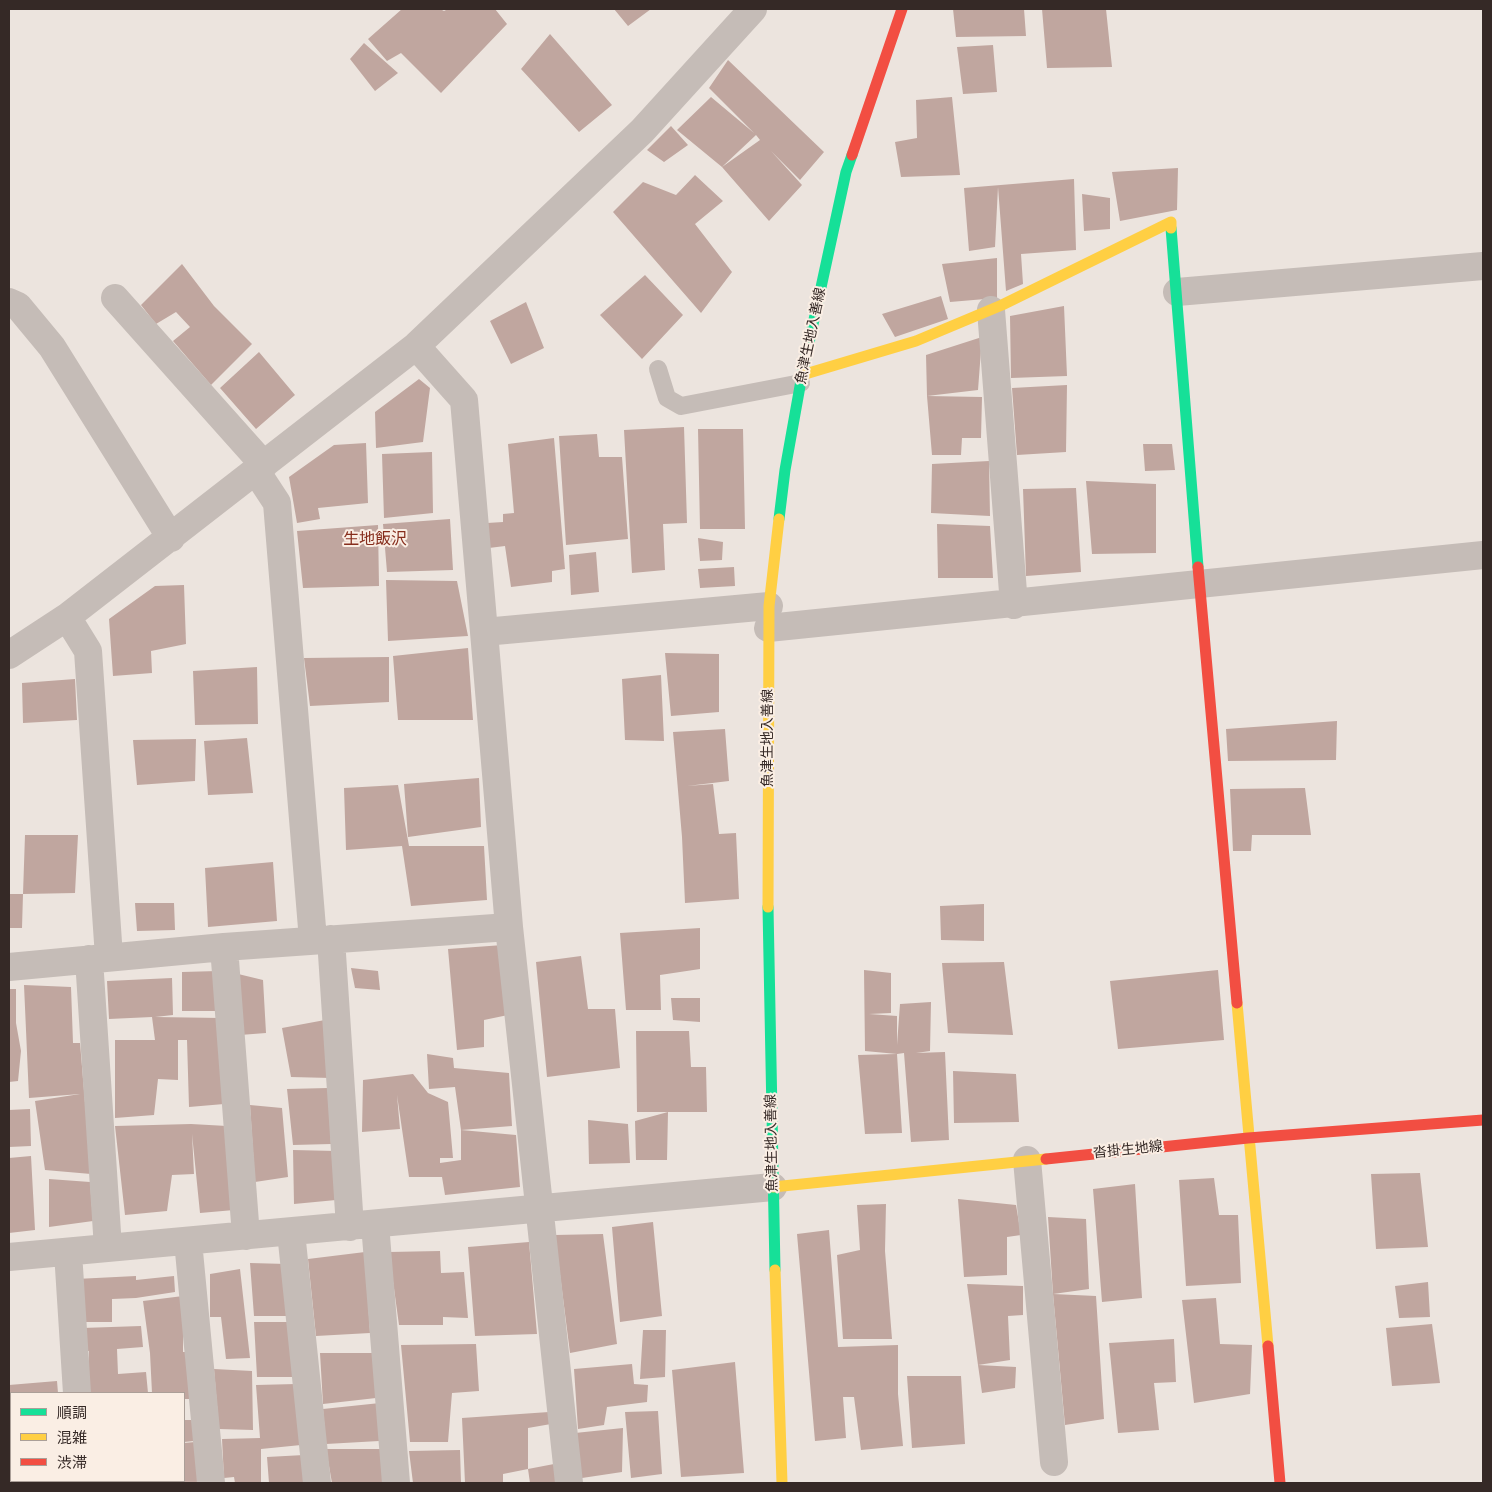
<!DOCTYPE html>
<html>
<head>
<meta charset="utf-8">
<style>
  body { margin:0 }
  #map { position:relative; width:1492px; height:1492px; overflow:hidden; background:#ece4de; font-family:Manrope,"Noto Sans JP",sans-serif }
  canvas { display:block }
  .frame { position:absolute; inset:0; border:10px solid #352926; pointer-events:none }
  .legend { position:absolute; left:10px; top:1392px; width:175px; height:90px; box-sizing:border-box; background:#faeee4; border:1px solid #ab9f98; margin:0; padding:6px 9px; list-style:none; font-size:15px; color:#352926 }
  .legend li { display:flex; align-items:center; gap:10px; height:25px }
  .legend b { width:25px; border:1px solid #ab9f98 }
</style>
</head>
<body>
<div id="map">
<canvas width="1492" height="1492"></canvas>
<div class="frame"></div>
<ul class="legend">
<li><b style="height:6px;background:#16e098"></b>順調</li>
<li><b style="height:6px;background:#ffcf43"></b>混雑</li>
<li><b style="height:6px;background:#f24e42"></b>渋滞</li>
</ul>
</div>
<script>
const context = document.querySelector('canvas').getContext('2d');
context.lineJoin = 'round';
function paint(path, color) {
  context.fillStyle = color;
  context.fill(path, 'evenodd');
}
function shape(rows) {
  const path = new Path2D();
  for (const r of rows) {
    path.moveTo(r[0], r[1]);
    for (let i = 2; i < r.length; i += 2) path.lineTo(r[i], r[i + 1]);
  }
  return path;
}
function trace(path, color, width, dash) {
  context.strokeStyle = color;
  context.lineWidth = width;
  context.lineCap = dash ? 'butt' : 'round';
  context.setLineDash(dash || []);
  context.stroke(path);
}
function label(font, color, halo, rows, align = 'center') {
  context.font = font + ' Manrope,"Noto Sans JP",sans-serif';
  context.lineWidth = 4;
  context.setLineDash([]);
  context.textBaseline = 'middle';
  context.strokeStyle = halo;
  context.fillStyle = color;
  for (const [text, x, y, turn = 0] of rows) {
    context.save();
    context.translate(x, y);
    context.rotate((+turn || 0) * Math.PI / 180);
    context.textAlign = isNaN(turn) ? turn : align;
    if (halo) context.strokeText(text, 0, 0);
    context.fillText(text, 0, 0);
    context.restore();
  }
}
const building = shape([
  [402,9,440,9,444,11,448,9,495,9,507,24,441,93,401,53,387,61,368,39],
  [614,9,651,9,628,26],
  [953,9,1024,9,1026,36,956,37],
  [1042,9,1106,9,1112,67,1047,68],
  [550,34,612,105,579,132,521,69],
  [364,43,398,73,375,91,350,59],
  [993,45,997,92,963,94,957,47],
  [728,60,824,152,800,180,771,151,802,185,769,221,722,167,677,130,711,97,754,133,709,88],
  [756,135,760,140,722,167],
  [952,97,960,175,901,177,895,142,917,138,916,100],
  [671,126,688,145,664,162,647,150],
  [1178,168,1177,210,1120,221,1112,172],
  [695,175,723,201,695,224,732,272,701,313,613,212,643,182,676,195],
  [1074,179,1076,250,1021,254,1023,284,1006,291,998,187,995,247,969,251,964,188],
  [1082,194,1110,198,1110,229,1084,231],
  [997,258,997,298,950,302,942,264],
  [182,264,214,306,252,344,211,385,173,341,190,327,176,312,156,324,141,305],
  [645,275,683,315,642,359,600,315],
  [941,296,948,319,895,337,882,314],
  [526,302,544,348,511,364,490,321],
  [1064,306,1067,376,1011,378,1010,316],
  [982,337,978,390,927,396,926,355],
  [259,352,295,395,256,429,220,388],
  [419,379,430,388,423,442,376,448,375,412],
  [1067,385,1066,452,1017,455,1012,388],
  [927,396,982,397,981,438,962,438,961,455,932,455],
  [684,427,687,523,663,524,665,570,632,573,624,430],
  [698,429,743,429,745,529,700,529],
  [597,434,599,457,622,457,628,539,566,545,559,436],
  [554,438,565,569,552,571,552,582,511,587,505,546,489,548,487,523,503,522,503,514,514,513,508,444],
  [366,443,368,503,318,508,320,519,297,523,289,477,334,445],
  [1143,444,1172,444,1175,470,1145,471],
  [432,452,433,513,384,518,382,454],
  [989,461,990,516,931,513,932,464],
  [1086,481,1156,484,1156,553,1092,554],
  [1076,488,1081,572,1026,576,1023,489],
  [450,519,453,570,387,572,383,524],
  [937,524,990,526,993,578,938,578],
  [378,525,379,586,303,588,297,531],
  [698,538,723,542,722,560,700,561],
  [596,552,599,592,571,595,569,555],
  [734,567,735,586,700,588,698,569],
  [386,580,457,581,468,636,388,641],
  [184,585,186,644,151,651,152,673,113,676,109,619,155,586],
  [468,648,473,720,398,720,393,656],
  [665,653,719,654,719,712,671,716],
  [389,657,389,702,310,706,304,658],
  [257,667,258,724,195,725,193,671],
  [661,675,664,741,625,740,622,679],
  [75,679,77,720,23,723,22,683],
  [1337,721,1336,760,1228,761,1226,729],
  [725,729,729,781,687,786,713,784,719,834,736,833,739,899,685,903,682,837,673,732],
  [247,738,253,793,208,795,204,741],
  [196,739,195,781,137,785,133,740],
  [479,778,481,827,408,837,404,784],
  [398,785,409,846,484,846,487,900,411,906,402,846,346,850,344,788],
  [1305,788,1311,835,1252,835,1251,851,1233,851,1230,789],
  [25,835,78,835,75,893,23,894],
  [273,862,277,921,208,927,205,868],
  [9,894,23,894,22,928,9,928],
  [135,903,174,903,175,930,137,931],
  [984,904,984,941,941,940,940,906],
  [700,928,700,969,660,975,661,1010,626,1010,620,933],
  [503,945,508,1015,484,1020,484,1047,457,1050,448,949],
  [581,956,588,1009,615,1009,620,1068,547,1077,536,962],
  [1004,962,1013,1035,948,1033,942,963],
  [351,968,378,971,380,990,355,988],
  [864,970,891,973,891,1013,869,1014,897,1016,897,1045,900,1004,931,1002,930,1051,916,1053,945,1052,949,1140,911,1142,904,1053,897,1054,902,1133,865,1134,858,1055,897,1054,865,1051],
  [1218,970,1224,1040,1118,1049,1110,981],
  [218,971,216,1011,182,1011,182,972],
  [234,973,263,980,266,1033,240,1035],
  [172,978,173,1015,155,1017,221,1018,224,1104,189,1107,187,1040,178,1040,178,1080,158,1079,154,1115,115,1118,115,1040,155,1040,152,1017,109,1019,107,981],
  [24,985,71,987,73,1043,80,1043,91,1174,45,1170,35,1101,80,1094,29,1098],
  [9,989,16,989,16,1023,21,1051,18,1081,9,1082],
  [671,998,700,998,700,1022,673,1020],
  [325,1020,331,1078,291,1077,282,1028],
  [636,1031,689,1031,691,1067,706,1067,707,1112,637,1112],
  [427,1054,453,1058,454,1068,509,1073,512,1126,461,1130,516,1135,520,1187,445,1195,442,1177,409,1177,397,1095,400,1129,362,1132,363,1080,413,1074,428,1093,448,1102,453,1158,440,1158,440,1163,461,1160,461,1130,455,1087,429,1089],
  [953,1071,1016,1074,1019,1122,954,1123],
  [328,1088,331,1144,293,1145,287,1089],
  [250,1105,282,1108,288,1177,255,1182],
  [30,1109,31,1146,9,1147,9,1110],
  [668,1112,667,1160,636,1160,635,1121],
  [588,1120,628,1124,630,1163,589,1164],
  [191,1124,227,1126,234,1210,200,1213,192,1134,194,1174,172,1175,167,1211,125,1215,115,1126],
  [293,1150,336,1151,336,1200,294,1204],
  [31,1156,35,1230,9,1233,9,1158],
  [1420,1173,1428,1247,1376,1249,1371,1174],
  [1214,1178,1219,1215,1238,1215,1241,1283,1186,1286,1179,1180],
  [49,1179,90,1182,93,1221,49,1227],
  [1135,1184,1142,1298,1102,1302,1093,1189],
  [958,1199,1016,1205,1021,1235,1007,1237,1007,1275,964,1277],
  [886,1204,885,1251,892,1339,843,1339,837,1255,860,1250,857,1205],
  [1048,1217,1086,1219,1089,1289,1053,1294,1096,1296,1104,1419,1065,1425,1053,1294],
  [653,1222,662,1316,620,1322,612,1227],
  [829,1230,838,1347,898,1345,898,1394,903,1446,861,1450,854,1397,843,1397,846,1438,815,1441,797,1234],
  [603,1234,617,1344,570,1353,555,1235],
  [529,1242,537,1334,475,1336,468,1247],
  [440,1251,441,1273,464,1272,468,1318,443,1317,443,1325,399,1325,389,1252],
  [365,1252,370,1333,316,1336,308,1259],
  [250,1263,287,1264,287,1316,254,1316],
  [240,1269,250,1358,226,1359,221,1317,210,1317,210,1274],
  [136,1276,136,1280,174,1276,175,1292,136,1298,112,1299,112,1322,80,1322,76,1279],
  [1428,1282,1430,1317,1399,1318,1395,1286],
  [967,1284,1023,1286,1023,1315,1008,1316,1010,1360,978,1365],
  [183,1296,183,1352,186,1352,190,1399,184,1399,184,1393,152,1393,150,1353,143,1301],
  [1216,1298,1220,1344,1252,1345,1250,1394,1194,1403,1182,1300],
  [254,1322,292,1322,295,1377,257,1377],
  [1432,1324,1440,1383,1392,1386,1386,1328],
  [141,1326,143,1347,117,1349,118,1374,146,1372,148,1393,88,1393,89,1351,85,1351,82,1328],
  [643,1330,666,1330,665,1377,640,1379],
  [1174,1339,1176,1382,1154,1383,1159,1430,1118,1433,1109,1343],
  [476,1344,479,1391,452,1393,448,1442,410,1442,401,1345],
  [320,1353,374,1353,376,1398,323,1404],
  [735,1362,744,1473,681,1477,672,1370],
  [632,1364,634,1384,648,1385,647,1402,607,1407,604,1425,578,1429,574,1369],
  [978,1365,1016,1367,1015,1388,982,1393],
  [214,1369,252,1371,253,1430,219,1429],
  [907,1376,961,1376,965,1444,912,1448],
  [57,1381,58,1393,11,1393,11,1453,9,1453,9,1385],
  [296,1384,301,1445,261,1449,261,1483,235,1483,234,1477,224,1478,222,1439,260,1438,256,1385],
  [380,1403,379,1441,326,1444,323,1409],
  [658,1411,662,1474,631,1478,625,1412],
  [549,1412,551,1424,528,1428,528,1469,503,1474,503,1483,465,1483,462,1418],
  [184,1420,193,1420,194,1441,184,1442],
  [623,1428,622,1472,582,1478,575,1433],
  [195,1442,198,1483,160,1483,159,1481,184,1481,184,1443],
  [326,1449,383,1449,384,1483,332,1483],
  [460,1450,461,1483,413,1483,409,1451],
  [304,1455,306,1483,269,1483,267,1457],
  [9,1464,11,1464,11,1481,67,1481,67,1483,9,1483],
  [554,1464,557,1483,530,1483,528,1469],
  [95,1481,156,1481,156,1483,95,1483]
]);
const lane = shape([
  [658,369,667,398,681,406,801,383]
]);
const street = shape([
  [1177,292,1483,266],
  [115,298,264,465],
  [9,302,18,306,52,347,171,538],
  [991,310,1014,605],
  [416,346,464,400,484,632],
  [256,471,277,503,313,940],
  [67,617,88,651,109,957],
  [768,628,1483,555],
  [9,655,67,617,416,346,642,131,753,9],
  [509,927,569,1483],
  [331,939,350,1227],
  [224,947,246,1236],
  [89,959,108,1248],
  [9,967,224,947,509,927,484,632,769,606],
  [1027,1160,1054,1462],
  [375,1224,396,1483],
  [291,1232,317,1483],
  [188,1241,211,1483],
  [68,1252,77,1393],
  [9,1257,773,1187],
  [83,1481,83,1483]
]);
const fast = shape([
  [1171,228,1198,567],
  [779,519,785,470,802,375,846,172,852,155],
  [768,907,775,1270]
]);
const slow = shape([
  [802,375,916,341,1002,305,1171,222,1171,228],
  [768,907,769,606,779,519],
  [1237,1003,1268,1346],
  [773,1187,1046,1159],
  [775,1270,782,1483]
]);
const jam = shape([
  [852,155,902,9],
  [1198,567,1237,1003],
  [1046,1159,1248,1138,1483,1120],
  [1268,1346,1280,1483]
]);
const streetNames = [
  ["魚津生地入善線",811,336,-78],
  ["魚津生地入善線",768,738,-90],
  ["魚津生地入善線",772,1143,-91],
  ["沓掛生地線",1128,1150,-6]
];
const quarterNames = [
  ["生地飯沢",375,540]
];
paint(building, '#c0a69f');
trace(lane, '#c5bcb7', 18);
trace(street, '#c5bcb7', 28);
trace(fast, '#16e098', 11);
trace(slow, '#ffcf43', 11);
trace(jam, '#f24e42', 11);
label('14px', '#352926', '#faeee4', streetNames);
label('16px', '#862d1c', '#faeee4', quarterNames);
</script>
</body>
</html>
